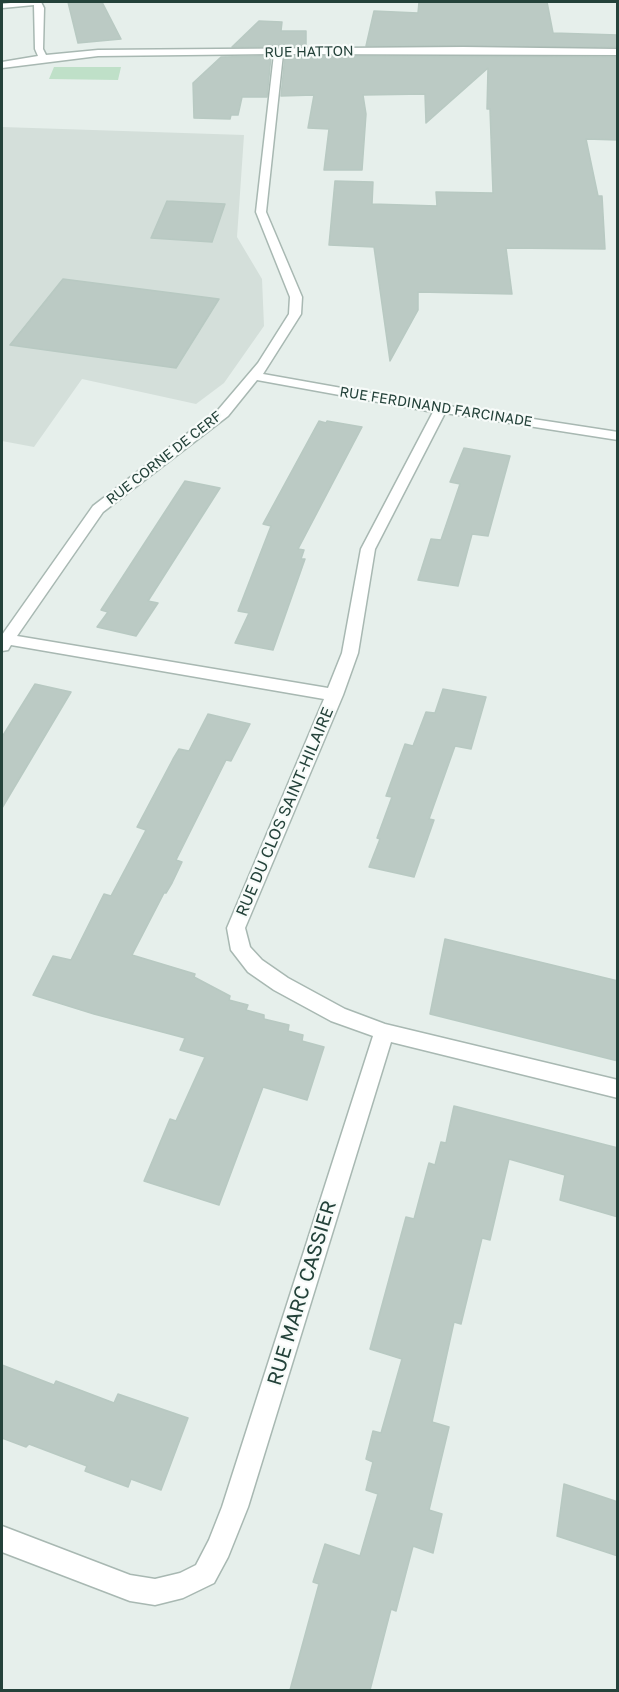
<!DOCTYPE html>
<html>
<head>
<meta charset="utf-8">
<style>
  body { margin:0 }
  #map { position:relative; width:619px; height:1692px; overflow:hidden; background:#e6efeb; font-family:"Golos Text",sans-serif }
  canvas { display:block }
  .frame { position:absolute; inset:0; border:3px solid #24423a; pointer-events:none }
</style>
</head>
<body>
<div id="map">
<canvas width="619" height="1692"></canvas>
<div class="frame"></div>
</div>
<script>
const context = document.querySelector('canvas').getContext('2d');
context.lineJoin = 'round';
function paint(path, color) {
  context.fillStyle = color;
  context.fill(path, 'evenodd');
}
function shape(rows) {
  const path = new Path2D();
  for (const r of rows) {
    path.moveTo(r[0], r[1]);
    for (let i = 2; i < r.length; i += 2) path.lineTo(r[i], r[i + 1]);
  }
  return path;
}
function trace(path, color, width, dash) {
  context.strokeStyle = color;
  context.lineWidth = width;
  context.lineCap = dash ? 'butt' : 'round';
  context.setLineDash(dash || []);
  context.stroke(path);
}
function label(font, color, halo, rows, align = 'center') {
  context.font = font + ' "Golos Text",sans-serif';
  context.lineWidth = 4.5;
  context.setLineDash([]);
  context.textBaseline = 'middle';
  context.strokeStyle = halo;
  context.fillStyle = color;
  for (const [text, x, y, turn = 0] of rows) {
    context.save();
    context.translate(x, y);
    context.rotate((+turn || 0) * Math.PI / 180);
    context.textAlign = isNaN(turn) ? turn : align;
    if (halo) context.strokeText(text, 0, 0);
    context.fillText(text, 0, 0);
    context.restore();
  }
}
const built = shape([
  [2,127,244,135,237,237,262,279,264,326,224,383,196,404,82,379,34,447,2,441]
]);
const green = shape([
  [54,67,121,67,118,80,49,79]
]);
const building = shape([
  [68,2,102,2,121,39,78,43,68,2],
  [419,2,547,2,553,33,618,35,618,47,366,46,374,11,418,13,419,2],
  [259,21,282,22,281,31,306,31,306,46,232,47,259,21],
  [271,56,267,97,242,97,238,115,231,115,230,119,194,118,193,83,221,57,271,56],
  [285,56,618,57,618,140,586,139,598,196,602,196,605,249,506,248,512,294,418,292,418,310,390,361,374,247,329,245,335,181,373,182,372,204,437,206,436,192,493,193,490,109,487,109,488,68,426,123,425,94,363,95,366,114,362,170,324,170,329,129,308,128,314,95,281,96,285,56],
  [167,201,225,204,212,242,151,238,167,201],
  [63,279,219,299,176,368,10,345,63,279],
  [319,421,326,423,327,421,362,427,298,549,304,550,301,559,305,559,273,650,235,643,249,613,238,611,271,526,263,524,319,421],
  [464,448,510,456,488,536,472,534,458,586,418,580,431,539,441,540,460,484,450,482,464,448],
  [185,481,220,488,148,601,158,603,136,636,97,627,108,612,101,610,185,481],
  [35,684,71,692,2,808,2,737,35,684],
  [443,689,486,697,471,749,455,746,429,819,434,820,414,877,369,867,380,839,377,838,392,797,386,796,405,744,413,746,426,712,435,713,443,689],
  [208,714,250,724,231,761,226,760,176,860,182,862,172,883,166,893,164,893,132,955,195,974,194,977,230,996,229,1000,248,1005,246,1010,264,1015,264,1019,289,1025,288,1031,303,1035,302,1041,324,1047,307,1100,263,1087,219,1205,144,1181,170,1119,176,1121,205,1057,180,1050,185,1038,94,1014,33,995,53,956,71,960,104,894,111,896,146,830,137,827,173,759,179,749,189,751,208,714],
  [445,939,618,981,618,1061,430,1014,445,939],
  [454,1106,618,1148,618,1217,560,1200,565,1175,509,1159,490,1240,482,1238,461,1324,454,1322,432,1422,449,1427,429,1510,442,1514,433,1553,413,1546,396,1611,391,1609,370,1690,290,1690,319,1584,313,1582,325,1544,360,1556,378,1494,366,1490,373,1462,366,1459,373,1431,381,1433,402,1359,370,1349,406,1217,414,1219,429,1163,435,1165,441,1142,446,1143,454,1106],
  [2,1365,54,1385,56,1381,114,1403,118,1394,188,1418,161,1490,131,1479,128,1487,85,1471,87,1466,29,1444,26,1447,2,1438,2,1365],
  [564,1484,618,1502,618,1556,557,1536,564,1484]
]);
const minor = shape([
  [19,2,41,2,44,8,43,49,46,55,98,50,463,47,618,49,618,55,283,54,266,212,302,297,301,314,263,374,409,400,618,432,618,440,445,413,375,549,358,653,343,695,245,928,250,947,262,960,288,978,345,1009,385,1024,618,1080,618,1098,391,1042,248,1507,228,1557,214,1583,183,1598,155,1605,130,1601,2,1552,2,1526,130,1575,155,1579,180,1573,196,1565,209,1540,222,1507,373,1036,331,1021,274,990,248,972,231,950,227,928,324,699,11,645,8,650,2,651,2,635,93,506,218,410,258,363,289,314,290,297,256,212,274,54,98,56,2,68,2,62,38,56,35,49,34,5,2,8,2,4,19,2],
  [257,380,433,412,361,549,342,653,328,688,17,636,103,512,228,416,257,380]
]);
const farStreetnames = [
  ["RUE HATTON",309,52,-1],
  ["RUE FERDINAND FARCINADE",436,407,9],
  ["RUE CORNE DE CERF",164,458,-38]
];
const streetNames = [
  ["RUE DU CLOS SAINT-HILAIRE",285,812,-67]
];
const nearStreetnames = [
  ["RUE MARC CASSIER",302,1293,-73]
];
paint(built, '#d4dfda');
paint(green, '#bfe0c8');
paint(building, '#bbcac4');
trace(building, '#b8c9c2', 1.5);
trace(minor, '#a8b8b2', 3);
paint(minor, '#fff');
label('14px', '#24423a', '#f7fbf9', farStreetnames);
label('16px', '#24423a', '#f7fbf9', streetNames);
label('20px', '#24423a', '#f7fbf9', nearStreetnames);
</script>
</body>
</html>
